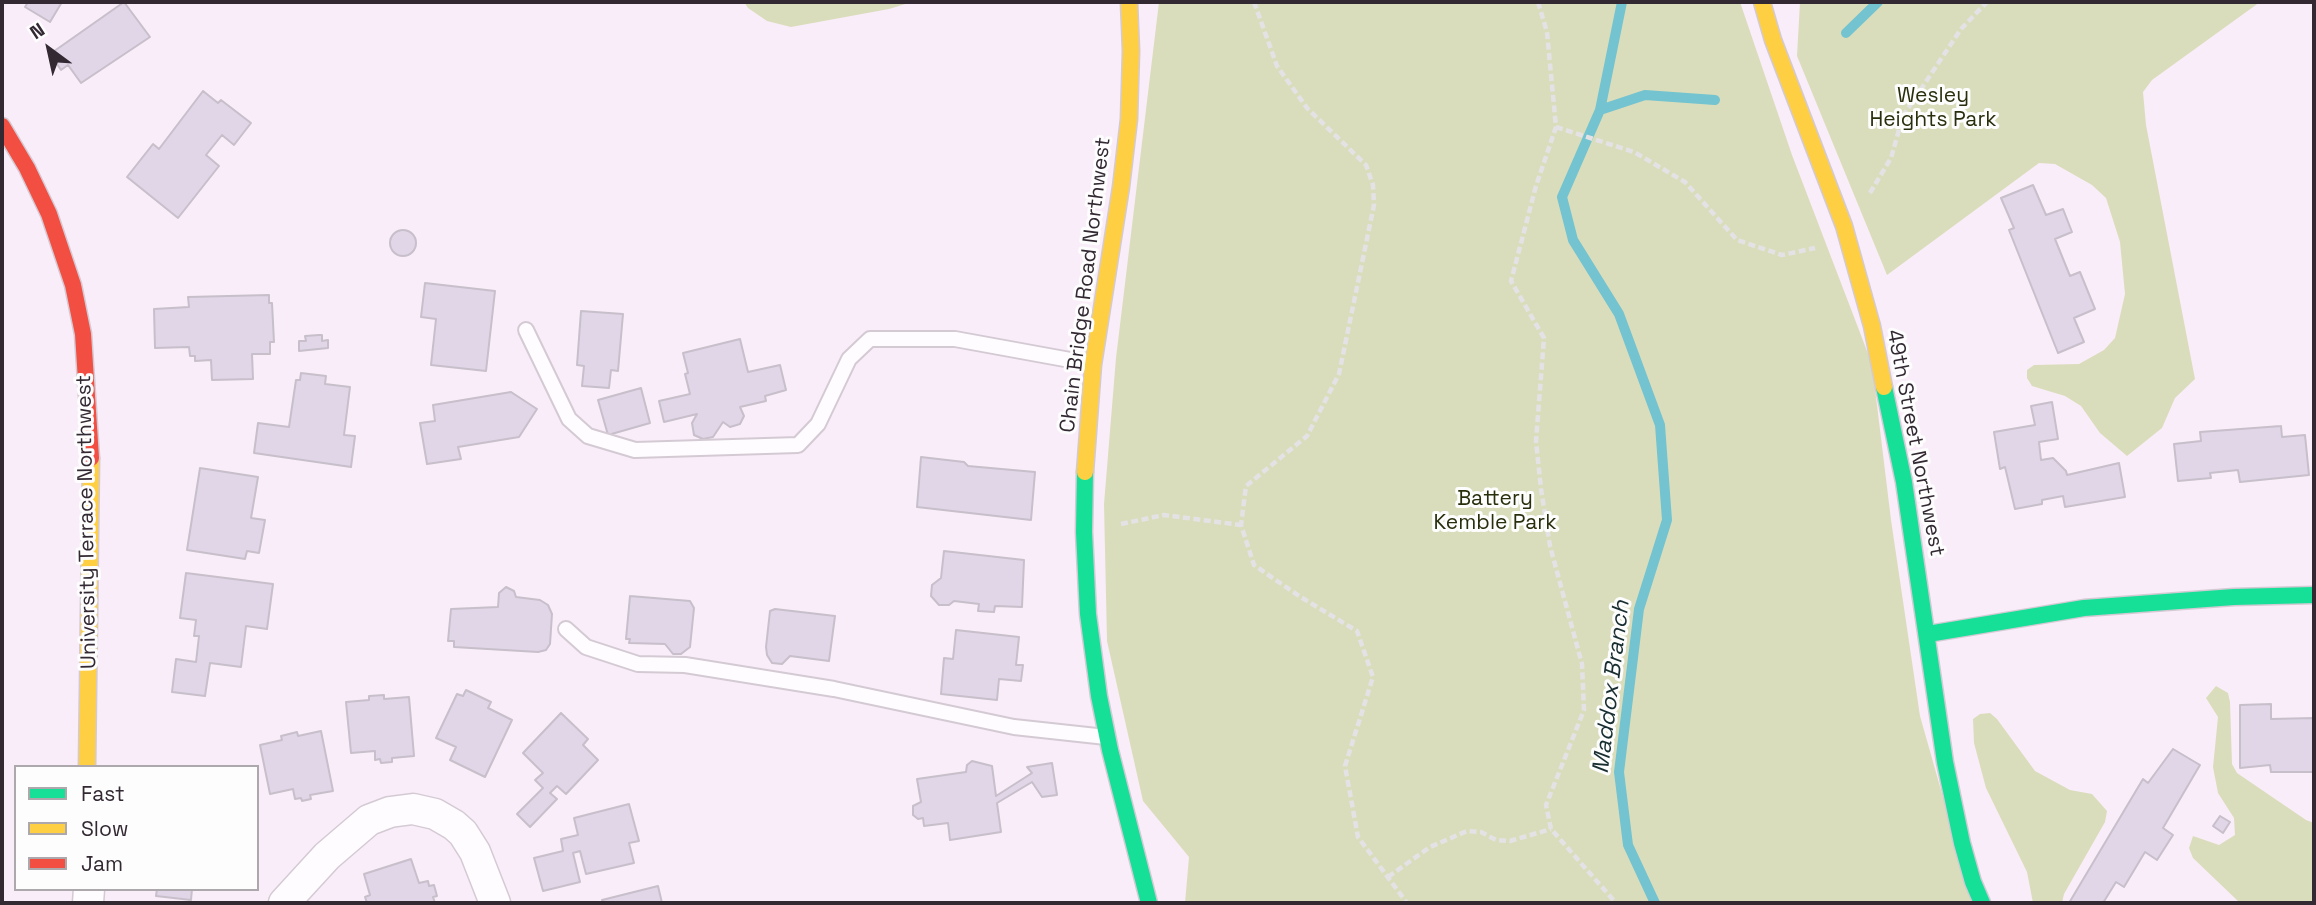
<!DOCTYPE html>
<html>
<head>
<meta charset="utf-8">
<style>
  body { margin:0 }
  #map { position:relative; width:2316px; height:905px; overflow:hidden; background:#f9edf9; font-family:"Space Grotesk",sans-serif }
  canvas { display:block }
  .frame { position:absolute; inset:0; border:4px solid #322932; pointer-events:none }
  .legend { position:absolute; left:14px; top:765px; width:245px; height:126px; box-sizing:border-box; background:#fdfdfd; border:2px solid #aca8ac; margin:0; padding:9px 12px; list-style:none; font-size:21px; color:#322932 }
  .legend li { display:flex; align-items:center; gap:14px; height:35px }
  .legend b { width:35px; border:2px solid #aca8ac }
  .north { position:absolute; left:14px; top:14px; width:70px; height:70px; -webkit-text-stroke:5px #fdfdfd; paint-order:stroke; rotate:327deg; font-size:19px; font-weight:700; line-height:28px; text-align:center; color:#322932 }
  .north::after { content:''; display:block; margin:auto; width:24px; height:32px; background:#322932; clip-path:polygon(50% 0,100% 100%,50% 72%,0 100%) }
</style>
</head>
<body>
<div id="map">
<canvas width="2316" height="905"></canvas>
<div class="frame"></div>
<ul class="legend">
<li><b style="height:9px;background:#16e098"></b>Fast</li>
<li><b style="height:9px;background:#ffcf43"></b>Slow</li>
<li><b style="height:9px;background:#f24e42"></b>Jam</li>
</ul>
<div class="north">N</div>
</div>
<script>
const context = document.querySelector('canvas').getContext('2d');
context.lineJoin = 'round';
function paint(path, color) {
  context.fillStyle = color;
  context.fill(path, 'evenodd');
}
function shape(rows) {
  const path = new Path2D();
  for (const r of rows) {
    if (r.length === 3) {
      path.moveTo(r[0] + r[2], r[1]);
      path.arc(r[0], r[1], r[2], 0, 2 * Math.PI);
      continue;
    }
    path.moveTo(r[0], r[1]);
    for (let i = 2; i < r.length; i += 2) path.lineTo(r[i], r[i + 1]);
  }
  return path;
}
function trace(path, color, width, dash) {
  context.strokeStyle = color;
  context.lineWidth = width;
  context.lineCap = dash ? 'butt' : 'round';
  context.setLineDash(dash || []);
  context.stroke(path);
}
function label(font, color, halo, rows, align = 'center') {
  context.font = font + ' "Space Grotesk",sans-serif';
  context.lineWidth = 6;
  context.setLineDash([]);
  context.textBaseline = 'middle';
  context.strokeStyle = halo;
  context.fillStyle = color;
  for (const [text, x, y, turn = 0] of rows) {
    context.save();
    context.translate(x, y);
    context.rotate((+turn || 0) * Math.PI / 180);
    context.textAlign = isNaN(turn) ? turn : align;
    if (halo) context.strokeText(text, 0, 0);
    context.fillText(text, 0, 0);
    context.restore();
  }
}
const green = shape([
  [744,2,912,2,889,9,791,27,767,21,748,8],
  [1159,2,1740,2,1792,155,1872,364,1891,520,1920,716,1973,903,1185,903,1189,857,1143,801,1107,641,1104,504,1116,358],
  [1800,2,2260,2,2152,80,2143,92,2146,125,2195,379,2175,398,2162,428,2127,456,2100,433,2081,406,2065,396,2032,386,2027,378,2027,370,2034,365,2079,364,2104,350,2115,338,2125,294,2120,242,2106,198,2092,185,2055,164,2039,163,1887,275,1797,56],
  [2216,686,2228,693,2230,702,2232,764,2237,773,2306,820,2314,823,2314,903,2240,903,2193,858,2189,848,2193,836,2219,845,2235,835,2234,818,2218,793,2213,767,2218,717,2206,698],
  [1990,713,1997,719,2035,771,2070,790,2092,794,2107,811,2105,822,2064,894,2062,903,2033,903,2027,872,1986,788,1974,743,1973,719,1980,714]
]);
const stream = shape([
  [1622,2,1600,110,1562,197,1573,240,1619,314,1660,425,1667,520,1639,609,1619,772,1628,845,1655,903],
  [1846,33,1878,2],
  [1600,110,1645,95,1715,100]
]);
const building = shape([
  [28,2,62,2,50,22,25,7,28,2],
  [124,2,150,37,81,83,68,65,61,70,50,54,124,2],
  [203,91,218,103,221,100,251,123,234,145,222,135,206,155,219,166,178,218,127,177,153,144,159,149,203,91],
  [2033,185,2046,215,2063,209,2072,232,2055,239,2070,276,2080,272,2095,309,2074,318,2084,342,2058,353,2009,230,2014,228,2001,198,2033,185],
  [403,243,13],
  [425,283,495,291,486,371,431,365,436,319,421,317,425,283],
  [269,295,269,303,272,303,274,342,270,342,270,354,252,354,253,379,212,380,211,360,195,361,195,356,190,356,189,347,155,348,154,309,189,307,188,297,269,295],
  [581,311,623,314,618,371,611,370,609,388,582,386,584,366,577,365,581,311],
  [319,335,322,335,322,341,328,340,328,348,299,351,299,341,306,341,305,336,319,335],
  [740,339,748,372,780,365,786,390,765,396,766,401,740,407,744,416,740,424,730,427,723,422,713,437,703,439,694,435,692,423,697,414,664,422,659,401,690,394,685,374,688,373,683,353,740,339],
  [301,373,326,376,325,384,350,387,344,435,355,436,351,467,254,453,258,423,289,427,296,380,300,380,301,373],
  [641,388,650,423,608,435,598,400,641,388],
  [511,392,537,409,519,437,458,447,461,459,427,464,420,423,435,421,433,405,511,392],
  [2052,402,2058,439,2039,442,2041,460,2053,458,2066,471,2067,475,2119,463,2125,497,2065,507,2063,496,2042,500,2042,504,2015,509,2005,467,2000,469,1994,432,2035,425,2031,406,2052,402],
  [2281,426,2282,437,2305,435,2309,475,2240,482,2238,470,2210,473,2211,478,2178,481,2174,444,2201,441,2200,432,2281,426],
  [921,457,964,462,968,466,1035,472,1031,520,917,507,921,457],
  [200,468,258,477,251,518,265,520,259,553,247,551,245,559,187,550,200,468],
  [944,551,1024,560,1022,607,995,606,994,612,978,611,979,604,954,601,949,605,939,605,931,596,932,585,941,578,944,551],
  [186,573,273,584,267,629,246,626,241,667,210,663,205,696,172,692,176,659,196,662,199,636,194,636,196,620,180,618,186,573],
  [506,587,514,591,516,597,540,600,548,605,552,614,550,644,546,650,538,652,454,647,454,641,448,641,451,609,498,607,499,593,506,587],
  [630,596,690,601,694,608,690,647,681,654,673,654,665,644,629,643,630,639,626,639,630,596],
  [775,609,835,616,829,661,790,656,782,664,772,663,767,655,766,647,770,611,775,609],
  [956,630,1019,637,1016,665,1023,665,1021,681,999,679,997,700,941,694,944,658,953,659,956,630],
  [466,690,491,702,488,708,512,720,485,777,450,760,456,747,436,738,457,694,463,696,466,690],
  [384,695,384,699,409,697,414,756,392,758,392,762,381,763,380,759,375,760,375,751,351,753,346,702,369,700,369,696,384,695],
  [2271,704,2271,719,2314,718,2314,772,2271,772,2270,765,2240,768,2240,705,2271,704],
  [561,713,588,739,583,745,598,760,566,794,557,786,550,793,557,799,530,827,517,814,543,788,535,780,543,773,523,753,561,713],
  [321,731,333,791,310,795,311,799,302,801,301,798,295,799,293,789,270,794,260,745,282,740,281,736,297,732,298,736,321,731],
  [2173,749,2200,765,2163,828,2173,835,2157,860,2145,852,2124,887,2116,882,2103,903,2069,903,2143,779,2148,783,2173,749],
  [972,761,992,766,996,796,1032,773,1027,767,1052,763,1057,795,1042,797,1032,782,997,803,1001,832,950,840,948,823,924,826,923,818,918,819,913,815,913,806,921,802,917,779,966,772,967,765,972,761],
  [629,804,639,841,629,843,634,863,586,874,580,851,573,853,580,882,543,891,534,858,563,851,561,839,578,835,574,818,629,804],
  [2220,816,2230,822,2223,833,2213,826,2220,816],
  [411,859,419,883,428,881,429,886,434,885,437,896,433,897,435,903,367,903,365,897,370,895,364,874,411,859],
  [658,886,662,903,603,903,602,900,658,886],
  [157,889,192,889,191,900,156,896,157,889]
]);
const path = shape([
  [1254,2,1277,66,1307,108,1366,165,1373,185,1374,205,1339,374,1307,436,1246,486,1241,525,1254,565,1299,596,1357,631,1373,677,1345,766,1358,837,1407,903],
  [1538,2,1547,32,1556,127,1536,186,1511,281,1544,338,1536,441,1541,489,1550,546,1582,664,1584,710,1546,805,1551,829,1616,903],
  [1556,127,1634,152,1685,182,1737,240,1782,255,1815,248],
  [1870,193,1891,158,1903,116,1961,29,1987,2],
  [1121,524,1164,515,1241,525],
  [1388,877,1430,847,1467,831,1481,832,1496,840,1510,841,1551,829]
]);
const lane = shape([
  [526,330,569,419,588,436,635,450,798,445,818,424,849,359,870,339,955,339,1092,364],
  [566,629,586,647,638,664,685,665,834,689,1014,727,1106,737]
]);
const street = shape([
  [88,903,89,889],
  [284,903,327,856,369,820,390,812,413,809,435,814,454,825,463,833,475,852,495,903]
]);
const fast = shape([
  [1884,387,1904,482,1945,762,1962,843,1973,882,1982,903],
  [1085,472,1084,532,1088,614,1099,696,1110,750,1149,903],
  [1928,634,2084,608,2234,597,2314,595]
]);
const slow = shape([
  [1762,2,1773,40,1844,226,1872,326,1884,387],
  [1085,472,1093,365,1121,187,1129,119,1131,51,1129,2],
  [87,767,91,458]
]);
const jam = shape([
  [2,126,27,168,49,214,73,285,83,334,91,458]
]);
const parkNames = [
  ["Wesley",1933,96],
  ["Heights Park",1933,120],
  ["Battery",1495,499],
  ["Kemble Park",1495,523]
];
const streetNames = [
  ["Chain Bridge Road Northwest",1086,285,-83],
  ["49th Street Northwest",1915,443,79],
  ["University Terrace Northwest",87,522,-91]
];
const waterNames = [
  ["Maddox Branch",1612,687,-83]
];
paint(green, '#daddbb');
trace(stream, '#73c3d0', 10);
paint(building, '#e1d5e8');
trace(building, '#c7bfca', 2);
trace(lane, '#d4cad4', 18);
trace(street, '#d4cad4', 33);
trace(fast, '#d4cad4', 19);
trace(slow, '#d4cad4', 19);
trace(jam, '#d4cad4', 19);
trace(path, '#e5e2e5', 4.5, [7, 3.5]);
trace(lane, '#fefcfe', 14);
trace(street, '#fefcfe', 30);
trace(fast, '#16e098', 16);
trace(slow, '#ffcf43', 16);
trace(jam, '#f24e42', 16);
label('21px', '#282f0c', '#fdfdfd', parkNames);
label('21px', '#322932', '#fdfdfd', streetNames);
label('italic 23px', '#192e31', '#fdfdfd', waterNames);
</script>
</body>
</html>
